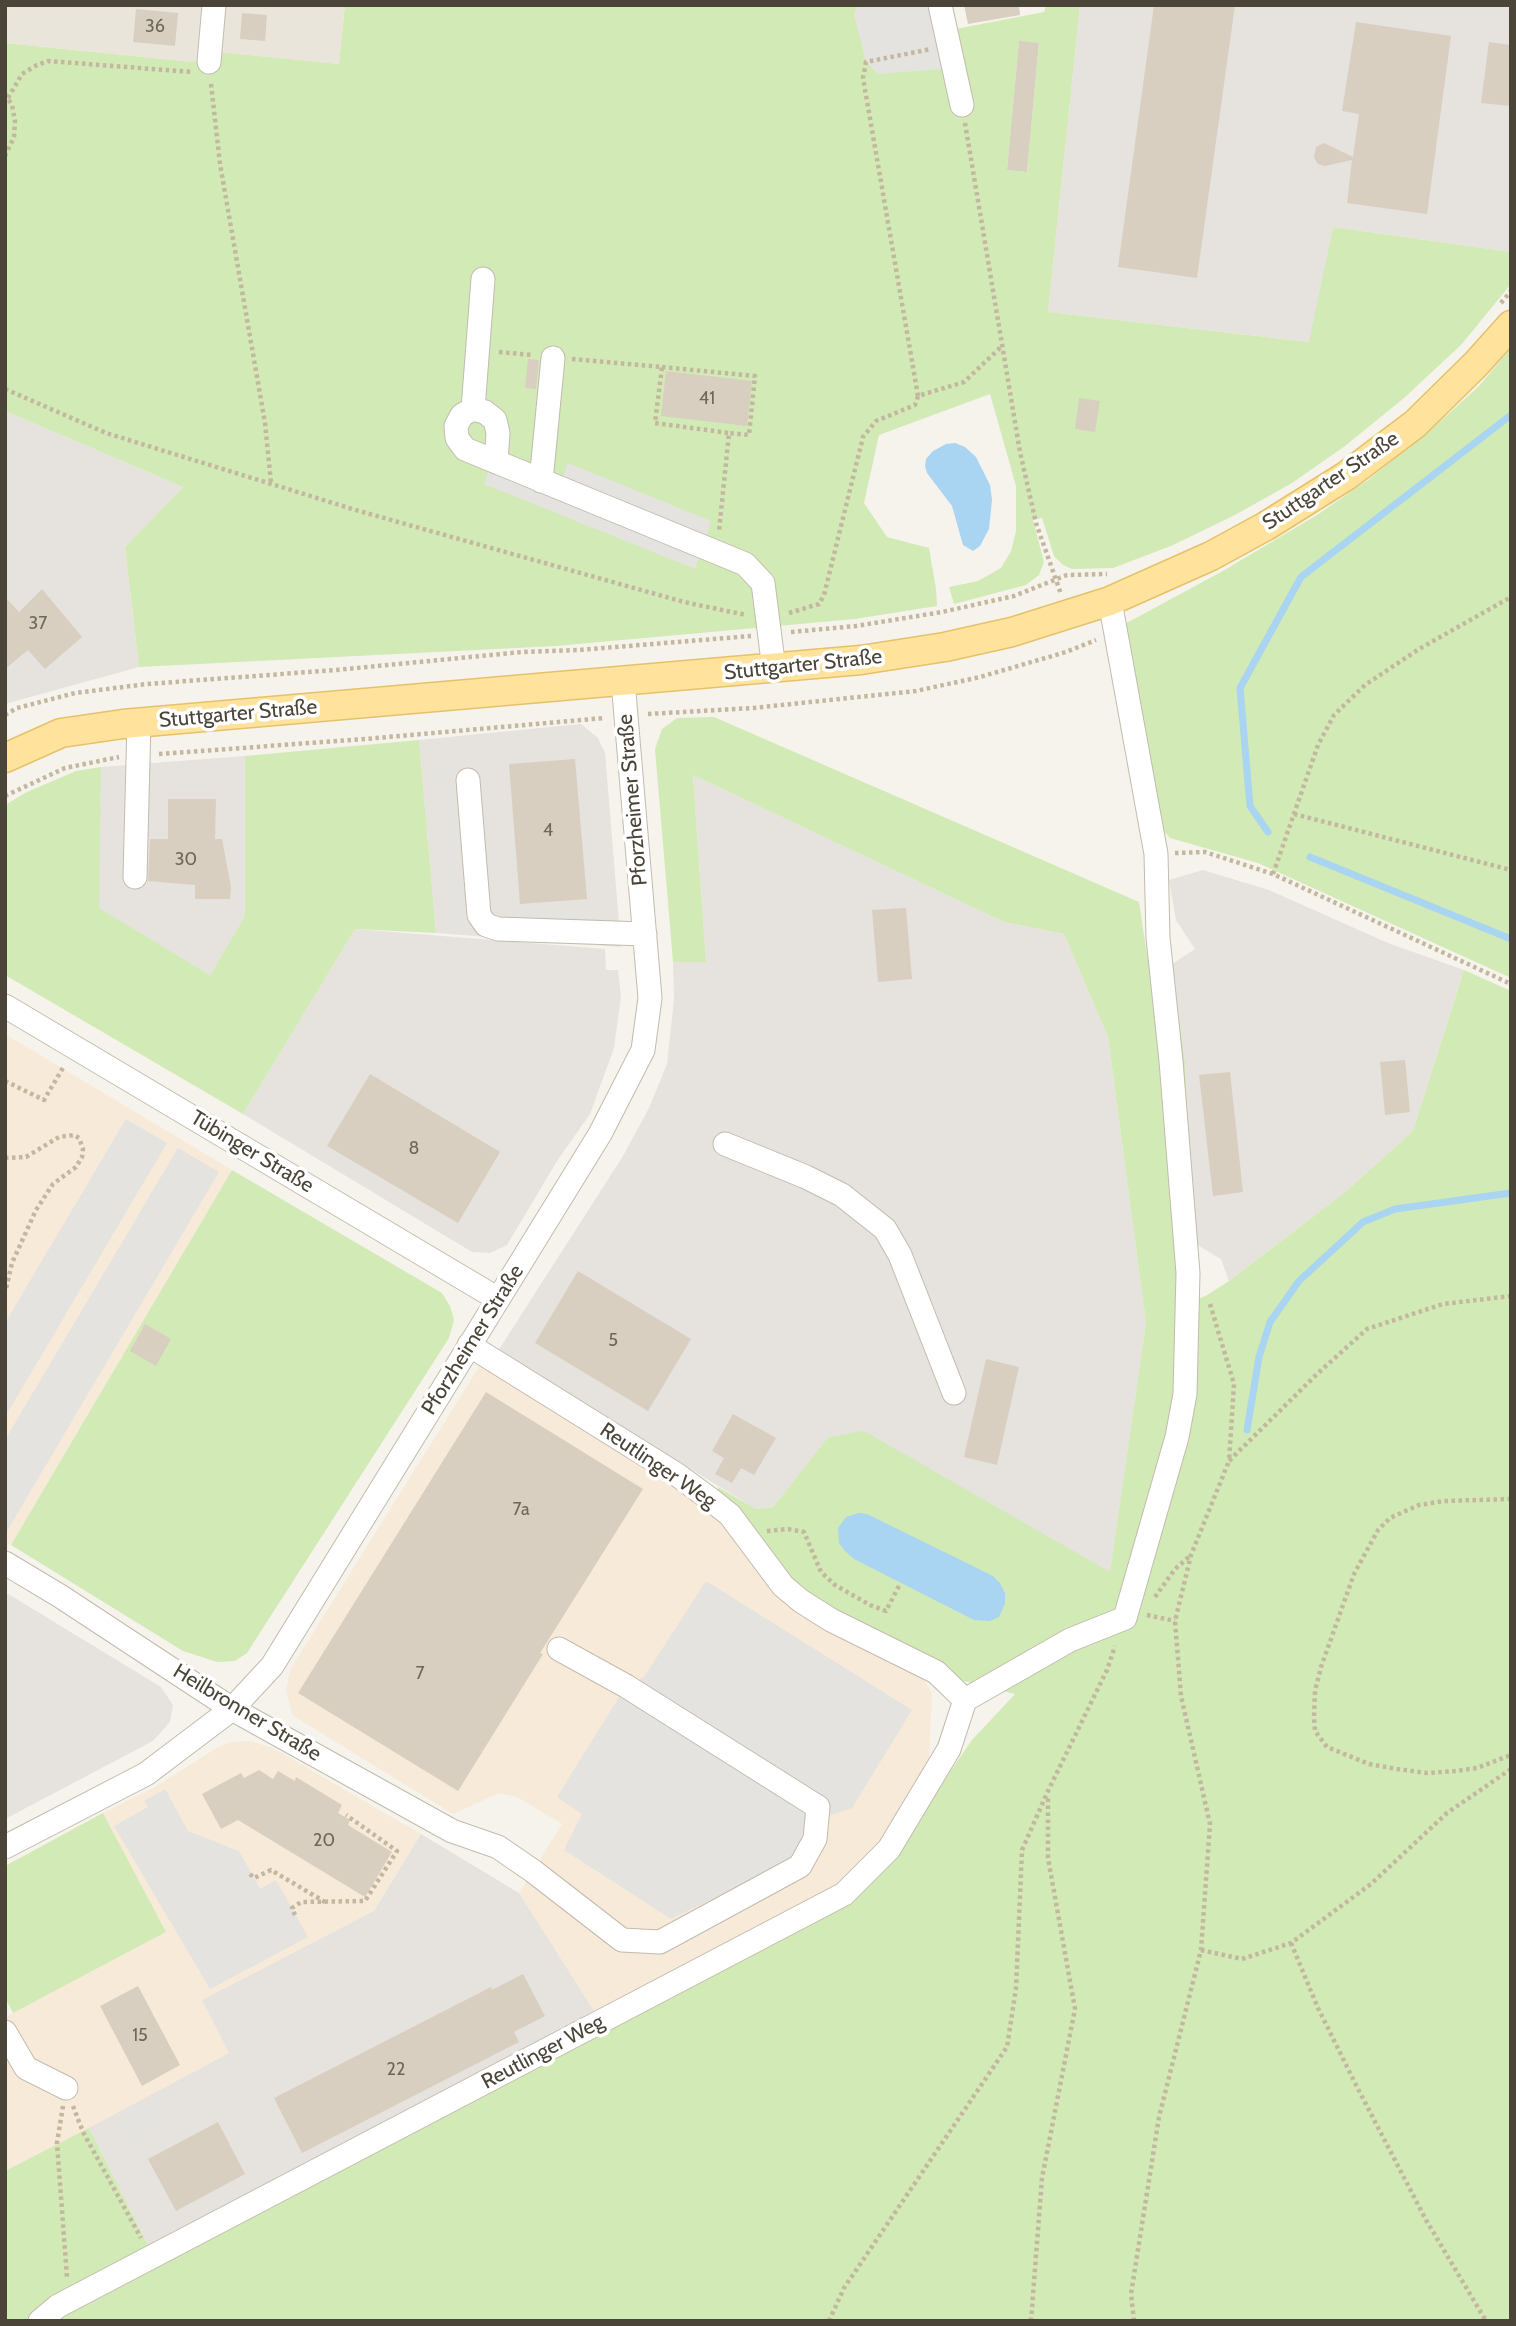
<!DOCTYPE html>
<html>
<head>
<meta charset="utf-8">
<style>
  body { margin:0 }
  #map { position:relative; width:1516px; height:2326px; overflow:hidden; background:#f6f3ec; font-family:Cabin,sans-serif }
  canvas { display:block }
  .frame { position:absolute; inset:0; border:7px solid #4b4439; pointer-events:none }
</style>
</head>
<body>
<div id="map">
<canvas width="1516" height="2326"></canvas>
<div class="frame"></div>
</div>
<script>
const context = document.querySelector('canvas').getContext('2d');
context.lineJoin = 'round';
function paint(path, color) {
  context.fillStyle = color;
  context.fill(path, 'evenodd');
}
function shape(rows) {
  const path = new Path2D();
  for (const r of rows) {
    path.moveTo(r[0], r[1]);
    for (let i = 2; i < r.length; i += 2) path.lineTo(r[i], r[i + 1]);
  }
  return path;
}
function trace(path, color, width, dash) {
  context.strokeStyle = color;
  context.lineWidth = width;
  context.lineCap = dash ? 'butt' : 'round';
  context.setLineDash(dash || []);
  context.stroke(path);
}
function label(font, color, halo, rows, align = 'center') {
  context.font = font + ' Cabin,sans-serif';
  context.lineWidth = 7;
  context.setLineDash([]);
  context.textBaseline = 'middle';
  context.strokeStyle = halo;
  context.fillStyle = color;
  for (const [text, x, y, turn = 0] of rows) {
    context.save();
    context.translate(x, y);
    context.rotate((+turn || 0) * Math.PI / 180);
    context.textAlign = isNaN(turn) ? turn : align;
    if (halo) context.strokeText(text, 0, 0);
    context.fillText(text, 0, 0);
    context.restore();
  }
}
const residential = shape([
  [5,5,345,5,339,64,219,52,192,62,5,43]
]);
const commercial = shape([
  [5,1034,232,1170,11,1545,5,1542],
  [482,1362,714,1512,917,1669,932,1693,928,1776,881,1846,826,1894,596,2014,519,1893,562,1824,517,1797,499,1793,453,1814,292,1715,286,1690,290,1670],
  [250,1741,273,1748,421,1834,374,1911,202,2000,229,2053,108,2119,5,2171,5,2017,166,1932,103,1813,155,1787,218,1747,231,1742]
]);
const industrial = shape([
  [1080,5,1511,5,1511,252,1333,227,1310,342,1048,312],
  [5,411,183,487,125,547,139,667,5,704],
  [581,724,598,738,605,753,621,947,436,933,419,740],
  [245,756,245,916,210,975,98,908,101,767],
  [693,775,1004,922,1064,934,1108,1037,1146,1323,1110,1573,863,1432,828,1437,773,1507,756,1509,498,1351,623,1156,649,1108,667,1064,674,999,673,962,706,962],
  [1203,870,1269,890,1388,943,1464,970,1413,1131,1344,1193,1229,1281,1221,1259,1194,1243,1185,1062,1172,964,1195,949,1176,920,1169,880],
  [355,929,605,949,606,970,618,970,621,996,614,1048,590,1114,557,1161,507,1245,490,1253,472,1252,243,1114],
  [5,1592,161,1687,173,1705,170,1722,153,1741,5,1819],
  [421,1834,519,1893,596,2014,150,2249,89,2128,229,2053,202,2000,374,1911]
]);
const green = shape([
  [345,5,858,5,854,15,945,31,1044,12,1046,5,1080,5,1048,312,1309,342,1333,227,1511,252,1511,284,1461,345,1404,398,1345,446,1292,483,1235,515,1171,546,1113,568,1072,569,1063,565,1054,556,1042,518,1033,520,1044,562,1039,575,1026,585,954,604,949,587,978,581,1001,568,1011,551,1016,531,1016,486,990,394,879,435,864,503,887,537,929,548,936,589,937,606,855,619,556,646,139,667,125,547,183,487,5,411,5,43,192,62,219,52,339,64],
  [1019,42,1039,44,1027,172,1007,170],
  [1511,348,1511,978,1258,863,1170,838,1159,826,1123,625,1221,572,1317,515,1368,480,1434,427,1479,386],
  [714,717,1139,902,1147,955,1172,964,1185,1062,1194,1243,1194,1301,1207,1295,1229,1281,1344,1193,1413,1131,1464,970,1511,991,1511,2321,58,2321,95,2297,892,1856,972,1740,1015,1694,917,1669,824,1626,773,1593,714,1512,718,1487,756,1509,773,1507,828,1437,864,1431,1110,1572,1146,1323,1108,1037,1064,934,1004,922,693,775,706,962,673,962,655,749,662,729,677,718],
  [419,740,436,933,355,929,243,1114,5,975,5,805,27,792,76,771,101,767,99,908,210,975,245,916,245,756],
  [232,1170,442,1293,450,1306,454,1320,449,1338,247,1653,235,1661,217,1662,183,1651,11,1545],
  [103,1813,166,1932,13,2013,5,1998,5,1866],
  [89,2128,150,2249,24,2321,5,2321,5,2171]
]);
const parking = shape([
  [858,5,940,5,954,68,878,74,866,62,854,15],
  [568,463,711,521,695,569,484,484,489,470,556,496],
  [504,748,505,761,458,764,457,751],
  [452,767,467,932,450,934,435,768],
  [515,906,589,912,588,926,514,920],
  [126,1119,167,1143,5,1417,5,1323],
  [178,1148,219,1172,7,1531,5,1530,5,1440],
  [706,1581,912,1710,852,1808,811,1822,788,1862,671,1919,564,1850,582,1814,557,1797,626,1686,644,1677],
  [165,1789,188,1831,239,1851,260,1889,276,1880,308,1937,210,1989,114,1826,148,1807,144,1801],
  [161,2096,173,2119,129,2143,116,2120]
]);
const water = shape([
  [955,443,965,447,976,457,990,485,992,500,989,529,980,546,973,551,963,545,952,506,927,473,925,466,926,459,933,451,946,444],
  [859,1513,867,1514,993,1576,1000,1583,1005,1593,1005,1603,999,1617,990,1621,974,1620,854,1559,845,1551,839,1543,838,1528,846,1517]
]);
const stream = shape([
  [1268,832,1250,806,1240,688,1301,577,1511,415],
  [1310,857,1511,939],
  [1247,1430,1259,1357,1270,1322,1299,1281,1363,1222,1395,1209,1511,1193]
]);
const building = shape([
  [964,5,1019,5,1020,15,968,24],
  [1154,5,1235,5,1197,278,1118,267],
  [136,9,178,13,175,46,133,42],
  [242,13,267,15,265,41,240,39],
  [1356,22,1451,36,1427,214,1347,203,1352,160,1325,166,1318,164,1314,158,1316,147,1324,143,1353,157,1359,114,1342,111],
  [1019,41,1039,43,1027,172,1007,170],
  [1489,42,1511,45,1511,106,1481,103],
  [528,359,539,360,536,389,525,388],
  [666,371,752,381,747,426,661,416],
  [1079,398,1100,401,1095,432,1075,429],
  [42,589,82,637,45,669,28,650,5,669,5,597,19,612],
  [575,759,587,899,520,904,509,764],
  [168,799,216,799,215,839,222,839,231,887,230,899,195,899,195,885,148,881,150,839,168,839],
  [906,908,912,979,878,982,872,910],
  [1405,1060,1410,1112,1385,1115,1380,1062],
  [1230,1072,1243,1192,1213,1196,1199,1075],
  [370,1074,500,1152,458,1223,327,1146],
  [578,1271,691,1339,648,1411,535,1343],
  [145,1324,171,1339,156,1366,130,1351],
  [986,1359,1019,1367,997,1465,964,1457],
  [486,1392,643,1489,547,1642,540,1653,543,1654,458,1791,298,1693],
  [733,1414,776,1438,754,1475,741,1468,732,1483,715,1474,724,1458,712,1451],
  [259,1770,273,1779,278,1771,295,1781,296,1777,342,1805,338,1813,350,1820,348,1825,392,1852,365,1897,238,1820,221,1829,202,1794,241,1773,244,1778],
  [523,1974,545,2016,514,2032,519,2042,302,2153,274,2098,491,1987,492,1990],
  [138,1986,180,2065,142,2086,100,2006],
  [218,2122,245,2174,176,2211,148,2159]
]);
const path = shape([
  [211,84,220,164,265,423,271,483],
  [5,94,12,105,15,121,14,137,5,156],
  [8,98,22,74,37,65,48,61,192,72],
  [965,123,1020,452,1036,523,1061,594],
  [1501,303,1511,291],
  [499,352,532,355],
  [572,359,662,367,655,423,729,433,719,531],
  [662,367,755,376,749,435,729,433],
  [5,389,106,433,359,511,684,602,746,615],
  [918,396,863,78,866,62,931,49],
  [789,613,819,604,824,595,863,437,876,421,915,405,918,396,964,382,1002,346],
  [791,632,856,626,942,612,1014,596,1067,575,1107,574],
  [648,714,753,708,916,691,980,677,1066,652,1096,640],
  [5,715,17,708,75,693,147,684,336,670,522,652,579,650,751,636],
  [159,754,365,739,604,718],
  [5,796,65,768,119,757],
  [1294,814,1511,870],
  [1175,853,1205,852,1273,874,1511,984],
  [1273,874,1318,745,1334,715,1365,685,1419,649,1511,597],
  [5,1081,44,1100,64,1066],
  [5,1158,26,1157,59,1137,74,1135,79,1138,83,1149,82,1157,76,1167,53,1184,36,1210,12,1263,6,1289],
  [1210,1304,1234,1384,1229,1461,1317,1374,1367,1329,1443,1304,1511,1296],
  [1511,1499,1444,1501,1419,1505,1390,1518,1378,1530,1354,1574,1321,1667,1315,1691,1314,1717,1315,1731,1327,1747,1369,1764,1397,1769,1427,1773,1455,1771,1477,1768,1511,1755],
  [767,1531,788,1529,804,1532,821,1572,835,1585,870,1605,886,1611,900,1584],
  [1155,1597,1175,1569,1190,1556],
  [1147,1615,1175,1621],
  [250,1874,254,1878,271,1870,325,1902],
  [295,1915,292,1908,301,1902,365,1901,397,1851,346,1815],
  [1291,1943,1318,2008,1356,2085,1426,2220,1486,2321],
  [1201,1950,1242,1959,1291,1943,1371,1884,1447,1813,1511,1769],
  [63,2106,57,2143,67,2278],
  [73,2106,83,2132,141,2238],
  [829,2321,844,2288,1007,2047,1016,1988,1022,1850,1048,1791,1107,1670,1115,1646],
  [1031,2321,1042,2178,1075,2009,1048,1858,1048,1795],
  [1134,2321,1131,2294,1159,2117,1201,1950,1210,1824,1181,1696,1175,1621,1191,1555,1229,1461]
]);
const minor = shape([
  [940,5,962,105],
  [209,62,214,5],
  [473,409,483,279],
  [496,462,498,433,495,420,485,412,473,409,462,415,456,426,457,438,465,449,745,564,763,583,774,669],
  [541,481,553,358],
  [468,780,479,915,486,925,498,929,645,934],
  [135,877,139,722],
  [5,1006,498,1299],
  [725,1144,806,1177,842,1195,885,1229,900,1255,954,1393],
  [5,1563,60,1596,232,1709,452,1831,498,1847,533,1871,622,1940,660,1942,800,1866,815,1839,818,1807,626,1686,559,1649],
  [965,1700,1070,1640,1125,1618,1177,1437,1185,1394,1188,1273,1171,1061,1158,938,1156,854,1110,601],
  [5,1847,146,1774,232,1709,272,1666,600,1134,643,1050,650,998,623,681],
  [5,2032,26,2068,66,2088],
  [40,2321,58,2306,844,1894,889,1849,949,1749,965,1700,936,1672,831,1620,801,1601,783,1586,730,1515,710,1499,676,1474,469,1345]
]);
const major = shape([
  [5,758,61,733,123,724,861,660,945,647,1012,632,1110,601,1211,556,1266,526,1346,476,1415,424,1476,364,1511,325]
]);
const numberNames = [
  ["36",155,27],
  ["41",707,399],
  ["37",38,624],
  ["4",548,831],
  ["30",186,860],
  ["8",414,1149],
  ["5",613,1341],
  ["7a",521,1510],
  ["7",420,1674],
  ["20",324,1841],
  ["15",140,2036],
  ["22",396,2070]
];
const streetNames = [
  ["Stuttgarter Straße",1331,481,-34],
  ["Stuttgarter Straße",803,665,-6],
  ["Stuttgarter Straße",238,714,-5],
  ["Pforzheimer Straße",633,800,-95],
  ["Tübinger Straße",252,1152,31],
  ["Pforzheimer Straße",473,1340,-58],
  ["Reutlinger Weg",658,1466,34],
  ["Heilbronner Straße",247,1713,31],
  ["Reutlinger Weg",543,2052,-28]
];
paint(residential, '#eae5da');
paint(commercial, '#f7ead8');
paint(industrial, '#e6e2dd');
paint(green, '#d2eab5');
paint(parking, '#e5e3e0');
paint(water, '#a9d4f2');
trace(stream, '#a9d4f2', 7);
paint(building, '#d8cfc1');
trace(minor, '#c2bbae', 25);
trace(major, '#e6c16a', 31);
trace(path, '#c4b79f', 4.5, [3.5, 3.5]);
trace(minor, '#fff', 23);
trace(major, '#ffe39c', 28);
label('18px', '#6e675b', null, numberNames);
label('21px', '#4b4439', '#fff', streetNames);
</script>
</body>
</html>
